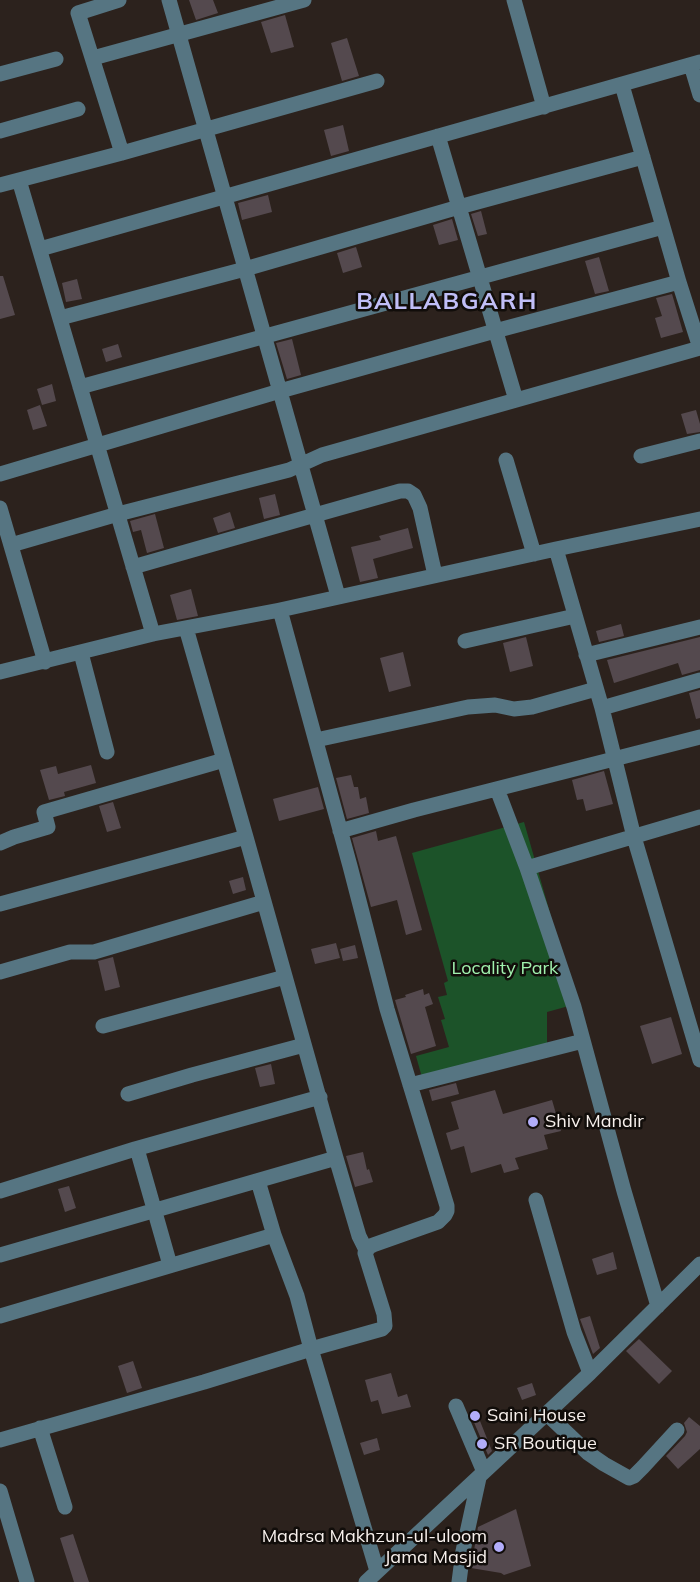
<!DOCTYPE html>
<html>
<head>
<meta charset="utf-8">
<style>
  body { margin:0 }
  canvas { display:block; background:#2c221d }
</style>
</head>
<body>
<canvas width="700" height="1582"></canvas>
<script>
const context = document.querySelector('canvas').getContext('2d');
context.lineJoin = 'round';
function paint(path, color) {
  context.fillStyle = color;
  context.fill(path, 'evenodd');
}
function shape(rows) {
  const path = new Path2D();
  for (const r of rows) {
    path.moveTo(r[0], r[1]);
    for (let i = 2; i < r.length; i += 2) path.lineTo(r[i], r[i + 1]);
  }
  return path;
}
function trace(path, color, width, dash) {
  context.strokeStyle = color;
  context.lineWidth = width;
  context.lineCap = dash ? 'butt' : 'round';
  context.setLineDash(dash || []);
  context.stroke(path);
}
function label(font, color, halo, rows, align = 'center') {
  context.font = font + ' Mulish,sans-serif';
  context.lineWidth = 5;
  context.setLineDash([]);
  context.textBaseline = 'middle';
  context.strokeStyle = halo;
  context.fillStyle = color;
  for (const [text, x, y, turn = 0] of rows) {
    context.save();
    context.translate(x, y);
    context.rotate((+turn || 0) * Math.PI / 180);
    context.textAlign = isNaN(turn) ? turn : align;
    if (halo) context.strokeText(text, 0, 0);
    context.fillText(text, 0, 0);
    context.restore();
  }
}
const green = shape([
  [524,822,576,1004,547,1012,547,1046,423,1081,416,1056,449,1047,441,1020,445,1019,438,997,447,995,444,983,448,981,412,853]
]);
const building = shape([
  [189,0,213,0,218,13,196,20],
  [285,15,294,47,271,53,261,22],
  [347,38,359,76,342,81,331,43],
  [343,125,349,151,331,156,324,130],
  [268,195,272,212,242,220,238,203],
  [481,211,487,234,478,236,471,214],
  [452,219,458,240,439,245,433,225],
  [356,247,362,267,343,273,337,253],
  [599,257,609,291,595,294,585,261],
  [0,276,3,276,15,315,0,319],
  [77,279,82,299,66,302,62,283],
  [672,294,683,332,661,338,655,318,662,316,656,298],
  [292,339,301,375,287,379,276,343],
  [118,344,122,357,106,362,102,349],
  [52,384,56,401,42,405,37,389],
  [40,405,47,426,33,430,27,410],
  [696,410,700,424,700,432,687,434,681,414],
  [275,494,280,515,264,519,259,498],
  [230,512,235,528,218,533,213,518],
  [155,514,164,548,147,553,141,530,133,532,130,521],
  [408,528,413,548,373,559,378,578,360,582,351,547,381,540,379,536],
  [191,589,198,616,177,620,170,595],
  [621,624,624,636,599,642,596,631],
  [526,637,533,666,510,672,503,643],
  [700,637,700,670,682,675,678,663,614,683,607,660],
  [403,652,411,686,389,692,380,658],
  [700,690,700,718,696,719,689,693],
  [91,765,96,783,64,792,65,796,49,800,40,770,56,766,58,774],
  [604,771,613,804,586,811,583,799,577,800,572,780],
  [351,775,354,787,358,787,360,799,366,797,369,813,347,819,336,778],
  [318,787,324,809,279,821,273,799],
  [113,802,121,828,107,832,99,806],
  [376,831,378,841,396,836,422,930,406,935,397,900,371,907,352,838],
  [243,877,246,890,233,894,229,881],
  [336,943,340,958,315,964,311,949],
  [355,945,358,958,343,961,340,949],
  [113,957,120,987,105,991,98,961],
  [423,989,424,995,429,993,433,1004,425,1007,436,1046,411,1054,395,1000,406,997,405,995],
  [671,1017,682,1054,652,1064,640,1026],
  [271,1064,275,1084,260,1087,255,1068],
  [456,1083,459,1094,432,1101,429,1090],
  [495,1090,503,1114,552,1100,561,1131,544,1135,548,1149,515,1158,519,1169,504,1173,501,1164,471,1173,464,1146,451,1150,446,1133,459,1129,451,1102],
  [363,1152,367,1170,369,1169,373,1182,355,1187,346,1156],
  [69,1186,76,1208,65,1212,58,1189],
  [613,1252,617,1269,597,1275,592,1259],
  [590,1316,600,1348,593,1354,580,1319],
  [639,1339,672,1371,659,1384,626,1351],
  [133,1361,142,1388,127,1393,118,1366],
  [391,1373,398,1397,407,1394,411,1407,382,1414,378,1400,371,1402,365,1380],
  [532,1383,536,1395,522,1400,517,1388],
  [476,1411,492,1451,488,1455,470,1413],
  [689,1417,700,1426,700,1449,678,1469,666,1456,685,1436,687,1432,684,1423],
  [377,1438,380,1450,364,1455,360,1443],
  [516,1509,531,1566,504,1575,501,1573,471,1568,478,1527],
  [73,1534,89,1582,74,1582,60,1538]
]);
const minor = shape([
  [119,0,78,13,122,153],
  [169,0,338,596],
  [514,0,544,107],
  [93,58,304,0],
  [691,65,700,95],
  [0,74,56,59],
  [622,85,679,282,700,348],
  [0,131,78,109],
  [438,136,516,400],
  [19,180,153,634],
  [0,185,122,153,377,81],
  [40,249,700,62],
  [60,318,245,269,459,207,643,157],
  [80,387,663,227],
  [641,456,700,441],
  [506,460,534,554],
  [0,474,280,391,495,331,679,282],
  [0,508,45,662],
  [11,545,118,514,289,470,322,455,700,348],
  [556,549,602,708,634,837,700,1060],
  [133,567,315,515,400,491,408,491,414,495,420,508,435,575],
  [186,628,246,837,336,1158,359,1236,366,1250],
  [465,641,575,616],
  [81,653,107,752],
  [586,655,700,627],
  [0,672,153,634,280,610,556,549,700,519],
  [602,708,700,680],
  [316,740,468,707,495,705,514,709,532,707,596,689],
  [497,789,527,868,574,1007,624,1191,658,1306],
  [340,831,414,810,700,737],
  [0,843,14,837,48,827,44,812,224,760],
  [527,868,700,817],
  [0,904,246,837],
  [0,972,70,952,94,952,264,902],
  [103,1026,285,977],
  [410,1085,583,1041],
  [128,1094,192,1075,304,1045],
  [137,1149,170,1265],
  [258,1181,274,1235,297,1296,311,1349,377,1571],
  [0,1191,135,1149,320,1097],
  [536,1200,574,1332,590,1373],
  [0,1255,336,1158],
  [0,1316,274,1235],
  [456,1406,484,1472],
  [547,1414,588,1453,604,1464,629,1478,634,1476,643,1467,677,1430],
  [40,1428,65,1507],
  [0,1440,204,1382,311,1349,382,1329,385,1326,384,1314,365,1253,369,1247,373,1245,438,1222,445,1215,447,1211,447,1206,387,1009,350,866,280,610],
  [0,1491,27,1582],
  [366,1582,590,1373,700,1264],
  [459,1582,463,1551,479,1478]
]);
const markers = [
  [533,1122,6,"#b2adfa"],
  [475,1416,6,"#b2adfa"],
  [482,1444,6,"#b2adfa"],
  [499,1547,6,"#b2adfa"]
];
const parkNames = [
  ["Locality Park",505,969]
];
const poiNames = [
  ["Shiv Mandir",545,1122],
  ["Saini House",487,1416],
  ["SR Boutique",494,1444],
  ["Madrsa Makhzun-ul-uloom",487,1537,"right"],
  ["Jama Masjid",487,1558,"right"]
];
const districtNames = [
  ["BALLABGARH",447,302]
];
paint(green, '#1c5329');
paint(building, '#54494e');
trace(minor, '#567582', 15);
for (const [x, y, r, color] of markers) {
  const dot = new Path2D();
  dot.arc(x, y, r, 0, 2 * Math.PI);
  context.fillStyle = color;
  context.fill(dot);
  trace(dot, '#110d0a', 2);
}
label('18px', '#a1f1ae', '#110d0a', parkNames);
label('18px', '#f8f1ed', '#110d0a', poiNames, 'left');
context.letterSpacing = '1.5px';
label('bold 24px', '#c0bef7', '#110d0a', districtNames);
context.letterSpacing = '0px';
</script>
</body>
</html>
